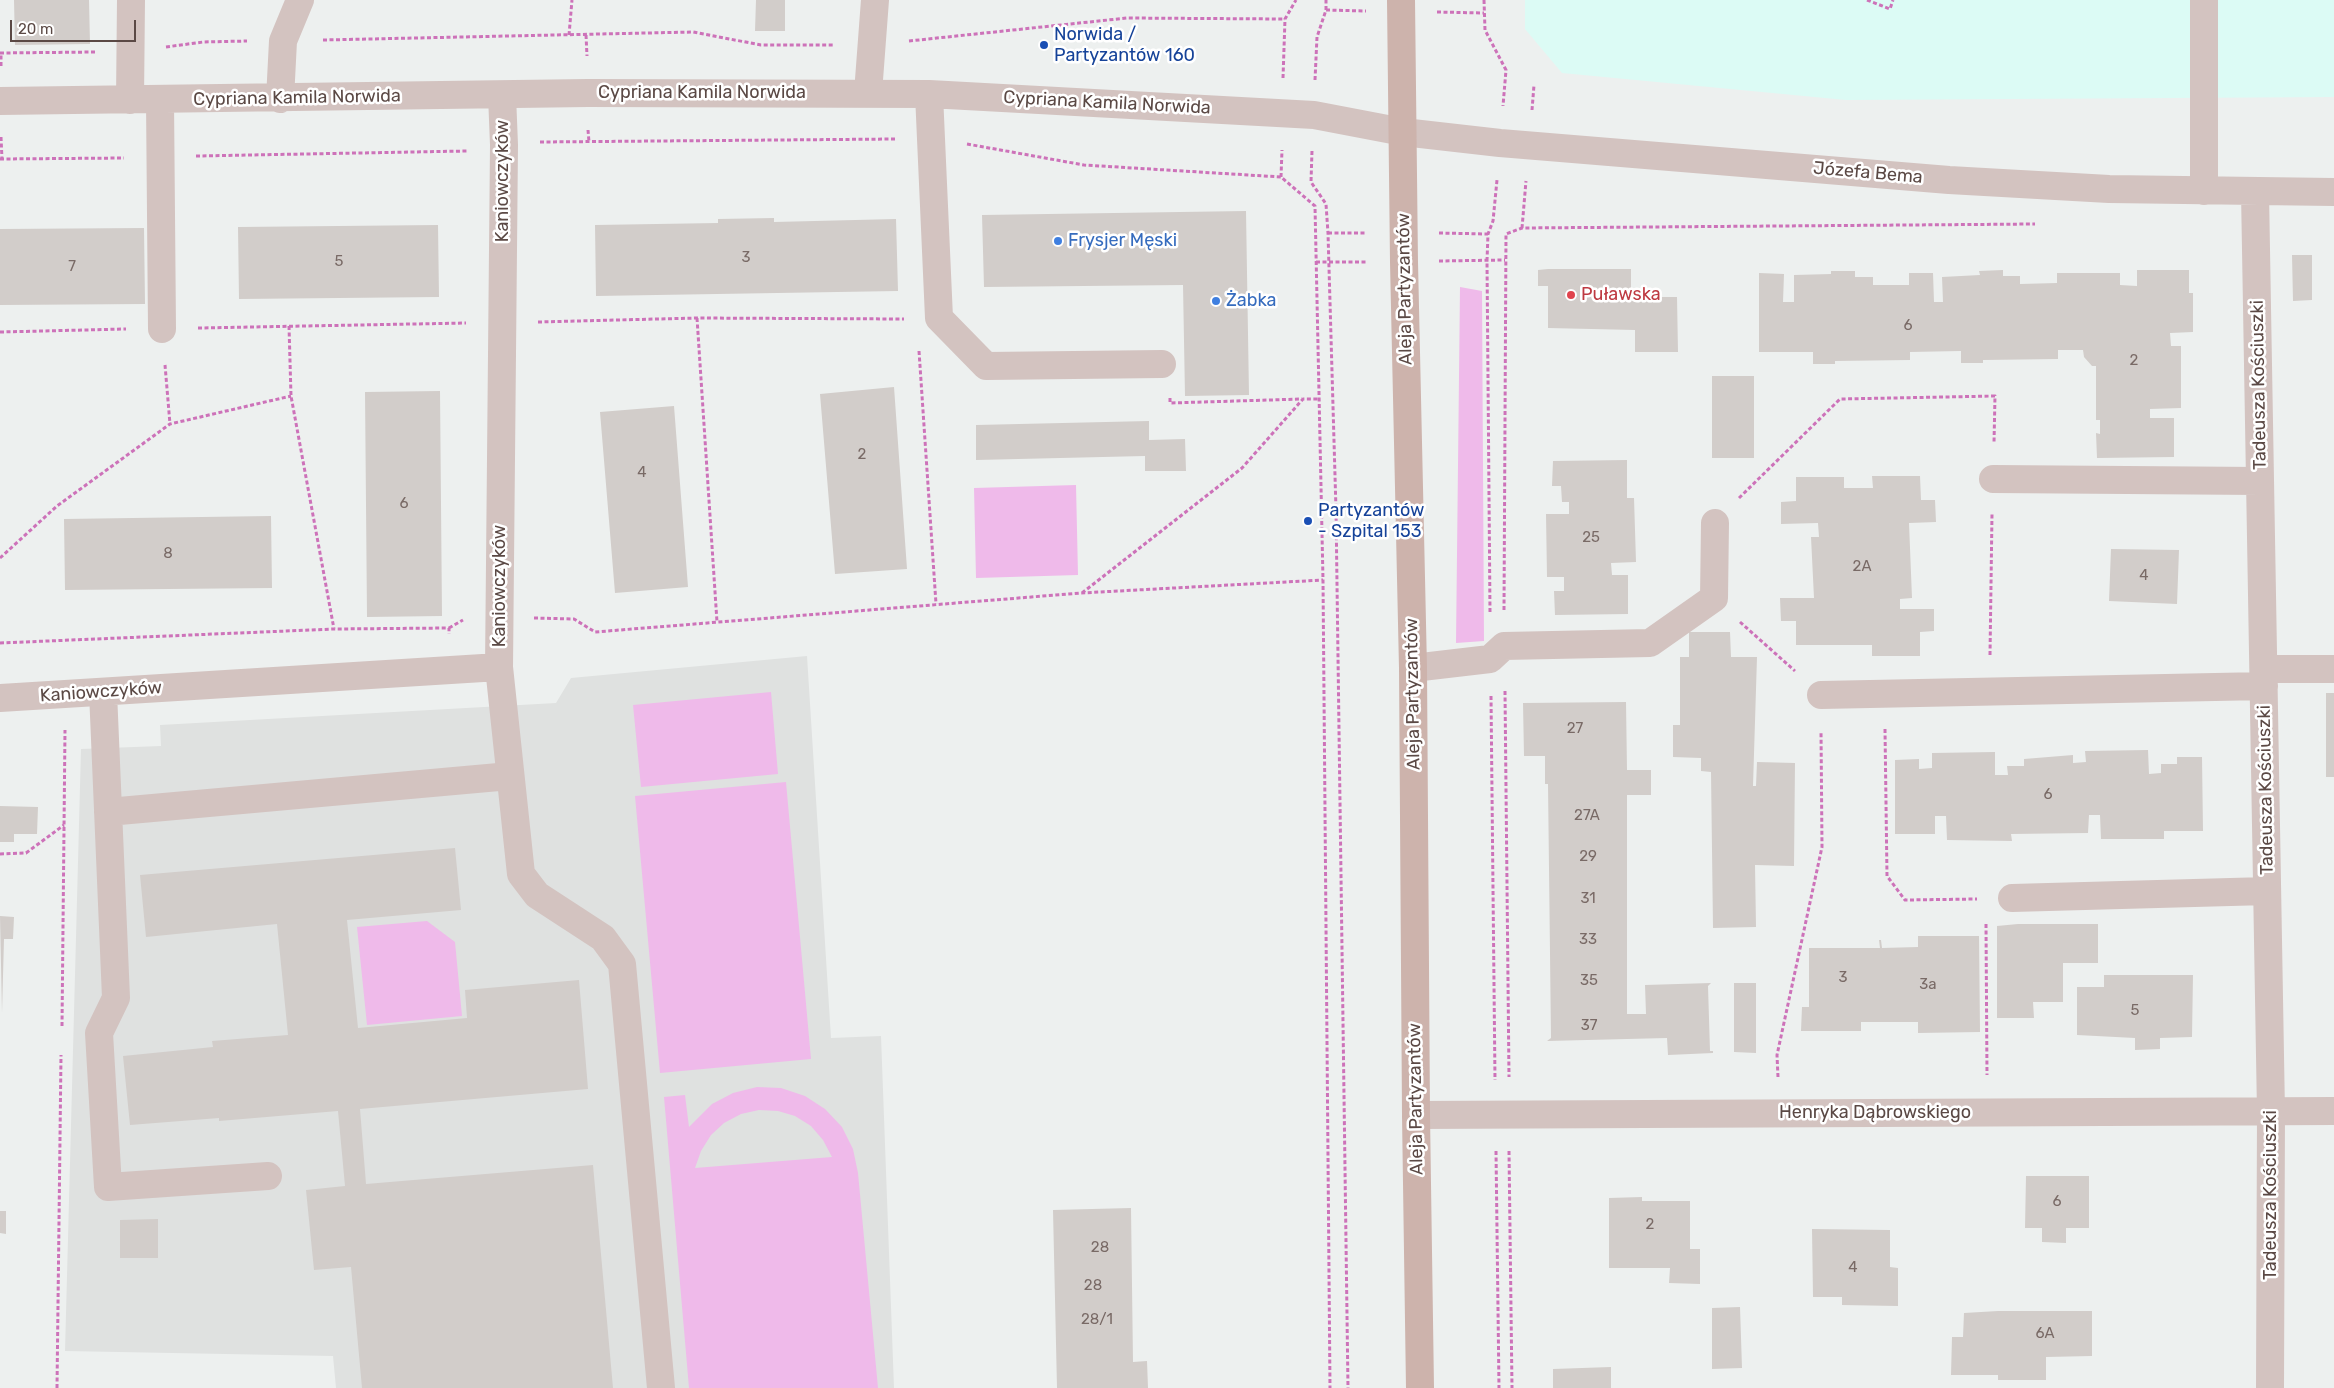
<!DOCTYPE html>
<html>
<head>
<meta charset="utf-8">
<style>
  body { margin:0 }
  #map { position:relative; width:2334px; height:1388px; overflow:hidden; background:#edf0ef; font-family:Rubik,sans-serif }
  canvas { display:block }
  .scale { position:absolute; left:10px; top:20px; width:126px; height:22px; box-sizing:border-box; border:2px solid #5b4945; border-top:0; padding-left:6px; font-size:15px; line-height:18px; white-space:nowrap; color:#5b4945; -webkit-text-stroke:4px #fff; paint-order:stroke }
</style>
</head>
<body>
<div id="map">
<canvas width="2334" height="1388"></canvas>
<div class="scale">20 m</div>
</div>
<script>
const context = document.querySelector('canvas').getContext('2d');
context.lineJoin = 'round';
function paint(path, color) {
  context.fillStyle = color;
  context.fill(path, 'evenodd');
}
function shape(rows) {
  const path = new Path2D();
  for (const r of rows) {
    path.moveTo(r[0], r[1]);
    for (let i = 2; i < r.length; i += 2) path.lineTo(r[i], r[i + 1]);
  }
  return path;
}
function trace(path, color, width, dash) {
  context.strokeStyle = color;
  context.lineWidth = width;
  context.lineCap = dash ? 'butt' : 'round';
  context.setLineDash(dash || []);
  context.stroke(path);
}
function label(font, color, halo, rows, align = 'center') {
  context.font = font + ' Rubik,sans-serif';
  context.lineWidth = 5;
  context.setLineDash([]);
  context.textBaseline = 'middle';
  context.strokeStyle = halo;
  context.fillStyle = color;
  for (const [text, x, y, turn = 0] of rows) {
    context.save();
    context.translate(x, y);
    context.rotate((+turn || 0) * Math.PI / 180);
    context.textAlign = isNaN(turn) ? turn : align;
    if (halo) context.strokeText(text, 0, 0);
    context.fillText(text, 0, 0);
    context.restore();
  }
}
const education = shape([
  [807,656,831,1038,881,1036,894,1388,336,1388,333,1356,65,1351,81,749,161,746,160,725,556,703,571,678]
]);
const medical = shape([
  [1525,0,2334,0,2334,97,1846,100,1562,73,1525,29]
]);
const green = shape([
  [1460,287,1482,291,1484,641,1456,643],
  [1076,485,1078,575,976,578,974,488],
  [771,692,778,774,641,787,633,705],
  [786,782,811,1059,660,1073,635,796],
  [427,921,455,942,462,1016,367,1025,357,927],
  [757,1087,781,1088,805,1096,825,1109,842,1127,853,1149,858,1173,878,1388,689,1388,664,1097,685,1095,689,1127,712,1104,733,1093],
  [759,1110,778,1111,795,1116,811,1126,823,1140,832,1157,695,1168,701,1151,711,1135,724,1123,741,1114]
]);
const building = shape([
  [14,0,89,0,90,44,15,45],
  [756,0,785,0,785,31,755,31],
  [1246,211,1249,395,1185,396,1183,285,984,287,982,215],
  [774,218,774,222,896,219,898,291,596,296,595,225,718,223,718,219],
  [438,225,439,297,239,299,238,227],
  [144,228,145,304,0,305,0,229],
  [2292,255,2312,255,2312,300,2293,301],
  [1548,269,1631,269,1631,297,1677,297,1678,352,1635,352,1635,330,1548,328,1548,286,1538,286,1538,270],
  [2003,270,2003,276,2020,276,2020,284,2057,283,2057,273,2120,273,2120,285,2137,286,2137,270,2189,270,2189,293,2193,293,2193,332,2170,333,2171,346,2181,346,2181,408,2150,409,2150,418,2174,418,2174,457,2097,458,2096,433,2100,434,2100,420,2096,420,2096,366,2092,366,2084,357,2083,350,2058,350,2058,359,1983,360,1983,363,1961,363,1961,351,1910,352,1910,360,1835,361,1835,364,1813,364,1813,352,1759,352,1759,273,1784,274,1783,302,1794,302,1794,275,1831,274,1831,271,1855,271,1855,277,1873,277,1873,285,1909,285,1909,273,1933,273,1934,302,1943,302,1942,277,1980,275,1979,271],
  [1712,376,1754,376,1754,458,1712,458],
  [894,387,907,569,835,574,820,394],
  [440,391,442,616,367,617,365,392],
  [674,406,688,587,615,593,600,412],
  [1149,421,1149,440,1185,439,1186,471,1145,471,1145,456,976,460,976,425],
  [1627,460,1627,498,1634,498,1636,562,1611,563,1612,575,1628,575,1628,614,1555,615,1554,591,1564,591,1564,577,1547,577,1546,514,1569,514,1569,502,1562,502,1561,486,1552,486,1553,461],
  [1872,476,1920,476,1921,500,1935,500,1936,522,1909,523,1912,598,1900,599,1900,609,1934,609,1934,631,1920,632,1920,656,1872,656,1872,645,1796,645,1796,621,1781,621,1780,598,1814,598,1811,537,1819,537,1818,523,1781,524,1781,502,1796,501,1796,477,1844,477,1844,488,1873,488],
  [271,516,272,588,65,590,64,519],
  [2111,549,2179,550,2177,604,2109,601],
  [1689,632,1730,632,1731,657,1757,657,1753,786,1756,786,1757,762,1795,763,1794,866,1755,865,1756,927,1713,928,1711,772,1701,771,1701,758,1673,757,1673,725,1680,725,1680,657,1689,657],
  [2326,693,2334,693,2334,777,2326,777],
  [1626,702,1627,770,1651,770,1651,795,1627,795,1627,1014,1646,1014,1645,985,1711,983,1708,986,1710,1051,1713,1051,1713,1053,1668,1055,1667,1038,1547,1041,1551,1038,1548,784,1545,784,1545,756,1524,756,1523,703],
  [2148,750,2149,774,2161,773,2161,764,2177,764,2177,757,2202,757,2203,831,2164,831,2164,839,2101,839,2100,815,2089,815,2088,833,2011,834,2012,841,1947,840,1946,816,1935,816,1935,834,1895,834,1895,760,1919,759,1919,769,1932,768,1932,753,1995,752,1995,775,2008,775,2007,766,2024,766,2024,759,2073,755,2073,763,2086,762,2085,751],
  [0,806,38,807,37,834,14,834,14,842,0,842],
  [455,848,461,910,347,920,358,1028,467,1018,465,990,579,980,588,1089,360,1109,366,1184,593,1165,613,1388,362,1388,351,1267,314,1270,306,1190,345,1186,338,1111,219,1121,219,1118,130,1125,123,1056,213,1047,212,1041,288,1035,277,924,146,937,140,875],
  [0,916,14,917,13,939,4,939,2,1013],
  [2018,924,2098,924,2098,963,2063,963,2063,1002,2033,1002,2034,1018,1997,1018,1997,926],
  [1918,936,1979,936,1980,1032,1918,1033,1918,1022,1861,1022,1861,1031,1801,1031,1802,1007,1809,1007,1809,948,1880,948,1879,940,1881,940,1882,948,1918,947],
  [2104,975,2193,975,2192,1037,2160,1038,2160,1049,2135,1050,2135,1038,2077,1035,2077,987,2104,987],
  [1734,983,1756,983,1756,1053,1734,1052],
  [2026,1176,2089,1176,2089,1228,2066,1228,2066,1243,2042,1242,2042,1228,2025,1228],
  [1642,1197,1642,1201,1690,1201,1690,1249,1700,1249,1700,1284,1669,1283,1670,1268,1609,1268,1609,1198],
  [1131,1208,1133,1362,1147,1361,1148,1388,1057,1388,1053,1210],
  [0,1211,6,1211,6,1234,0,1233],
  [158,1219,158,1258,120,1258,120,1220],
  [1812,1229,1890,1230,1890,1267,1898,1268,1898,1306,1842,1305,1842,1297,1813,1297],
  [1740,1307,1742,1368,1712,1369,1712,1308],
  [1998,1311,2092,1311,2092,1356,2046,1357,2046,1380,1998,1380,1998,1375,1951,1375,1952,1337,1963,1337,1964,1313],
  [1611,1367,1611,1388,1553,1388,1553,1369]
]);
const path = shape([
  [1484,0,1485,30,1506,70,1503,106],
  [1867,0,1890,9,1893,0],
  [1326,10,1366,11],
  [1437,12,1484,13],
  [569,35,572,0],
  [586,35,587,56],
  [323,40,693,32,761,45,835,45],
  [909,41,1127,18,1285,19],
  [166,47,203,42,247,41],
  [0,53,95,52],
  [1,66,1,53],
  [1283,78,1285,19,1296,0],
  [1315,80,1317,37,1326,10,1326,0],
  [1532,110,1534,85],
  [588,130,589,142],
  [1,137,2,159],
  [540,142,896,139],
  [967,144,1084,165,1281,177,1315,206,1323,580,1330,1388],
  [1312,151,1311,182,1326,204,1328,233,1336,510,1348,1388],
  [196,156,467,151],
  [0,159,124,158],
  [1281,177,1282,150],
  [1522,228,1526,181],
  [1328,233,1367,233],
  [1439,233,1488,234],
  [1439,261,1505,260],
  [1316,262,1368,262],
  [697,318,717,622],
  [538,322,697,318,904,319],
  [289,326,291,396,334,629],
  [198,328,466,323],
  [0,332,126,329],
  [919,351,936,604],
  [165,365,170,424],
  [1170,398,1170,403,1302,399],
  [1739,498,1840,399,1995,396,1994,443],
  [0,558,57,506,170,424,291,396],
  [1082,593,1242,468,1303,399,1318,399],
  [1504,610,1506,234,1522,228,2035,224],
  [1490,612,1487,261,1488,234,1493,221,1497,180],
  [534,618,574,619,595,632,1081,593,1323,580],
  [1740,622,1795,671],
  [449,628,463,620],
  [0,643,334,629,449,628,449,634],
  [1990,655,1992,514],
  [1505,691,1509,1077],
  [1491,696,1495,1080],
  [1885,729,1887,876,1905,900,1977,899],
  [0,854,26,853,64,825],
  [1986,924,1987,1075],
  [62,1026,65,730],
  [1778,1077,1777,1055,1822,847,1821,731],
  [1496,1151,1499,1388],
  [1509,1151,1512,1388],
  [57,1388,61,1055]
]);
const minor = shape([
  [2204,0,2204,191],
  [868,93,875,0],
  [929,94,939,318,986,366,1162,364],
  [280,99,283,41,300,0],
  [130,100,131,0],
  [160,100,162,329],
  [0,101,588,93,929,94,1314,115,1403,132,1500,143,1949,180,2109,189,2334,192],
  [2255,192,2271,1112,2270,1388],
  [1993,479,2260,481],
  [499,667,521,874,537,895,603,938,622,964,661,1388],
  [1413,668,1490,659,1504,646,1650,643,1714,598,1715,523],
  [2264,669,2334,669],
  [103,692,116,998,99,1033,108,1187,268,1176],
  [1821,695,2264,686],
  [0,698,499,667,504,145,502,95],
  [108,812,510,776],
  [2012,898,2267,891],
  [1416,1115,2334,1111]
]);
const major = shape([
  [1401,0,1404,262,1413,668,1416,1115,1420,1388]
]);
const markers = [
  [1044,45,5,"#1a4fb4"],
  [1058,241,5,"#3f7fe0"],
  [1571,295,5,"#e0444e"],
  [1216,301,5,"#3f7fe0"],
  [1308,521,5,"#1a4fb4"]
];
const numberNames = [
  ["3",746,258],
  ["5",339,262],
  ["7",72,267],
  ["6",1908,326],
  ["2",2134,361],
  ["2",862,455],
  ["4",642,473],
  ["6",404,504],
  ["25",1591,538],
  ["8",168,554],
  ["2A",1862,567],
  ["4",2144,576],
  ["27",1575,729],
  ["6",2048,795],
  ["27A",1587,816],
  ["29",1588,857],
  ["31",1588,899],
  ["33",1588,940],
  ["3",1843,978],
  ["35",1589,981],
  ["3a",1928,985],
  ["5",2135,1011],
  ["37",1589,1026],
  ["6",2057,1202],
  ["2",1650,1225],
  ["28",1100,1248],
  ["4",1853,1268],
  ["28",1093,1286],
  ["28/1",1097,1320],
  ["6A",2045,1334]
];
const transitNames = [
  ["Norwida /",1054,35],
  ["Partyzantów 160",1054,56],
  ["Partyzantów",1318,511],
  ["- Szpital 153",1318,532]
];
const streetNames = [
  ["Cypriana Kamila Norwida",702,93],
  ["Cypriana Kamila Norwida",297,98,-1],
  ["Cypriana Kamila Norwida",1107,103,3],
  ["Józefa Bema",1868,173,5],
  ["Kaniowczyków",503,181,-90],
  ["Aleja Partyzantów",1405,289,-91],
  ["Tadeusza Kościuszki",2259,385,-91],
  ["Kaniowczyków",500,586,-90],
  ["Kaniowczyków",101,692,-4],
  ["Aleja Partyzantów",1413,694,-91],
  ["Tadeusza Kościuszki",2266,790,-91],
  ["Aleja Partyzantów",1416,1099,-91],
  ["Henryka Dąbrowskiego",1875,1113],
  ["Tadeusza Kościuszki",2271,1195,-90]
];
const shopNames = [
  ["Frysjer Męski",1068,241],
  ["Żabka",1226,301]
];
const healthNames = [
  ["Puławska",1581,295]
];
paint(education, '#dfe1e0');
paint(medical, '#dcfbf5');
paint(green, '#efbaea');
paint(building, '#d2cdca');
trace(path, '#cd72b9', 3, [4, 2.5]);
trace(minor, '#d3c3c0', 28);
trace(major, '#cdb3ac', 28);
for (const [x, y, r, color] of markers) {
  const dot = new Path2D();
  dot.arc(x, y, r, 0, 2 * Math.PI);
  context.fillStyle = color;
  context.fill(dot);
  trace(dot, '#fff', 2);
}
label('15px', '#796a66', null, numberNames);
label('18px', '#164399', '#fff', transitNames, 'left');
label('18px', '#5b4945', '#fff', streetNames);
label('18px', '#366cbe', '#fff', shopNames, 'left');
label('18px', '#be3a42', '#fff', healthNames, 'left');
</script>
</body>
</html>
